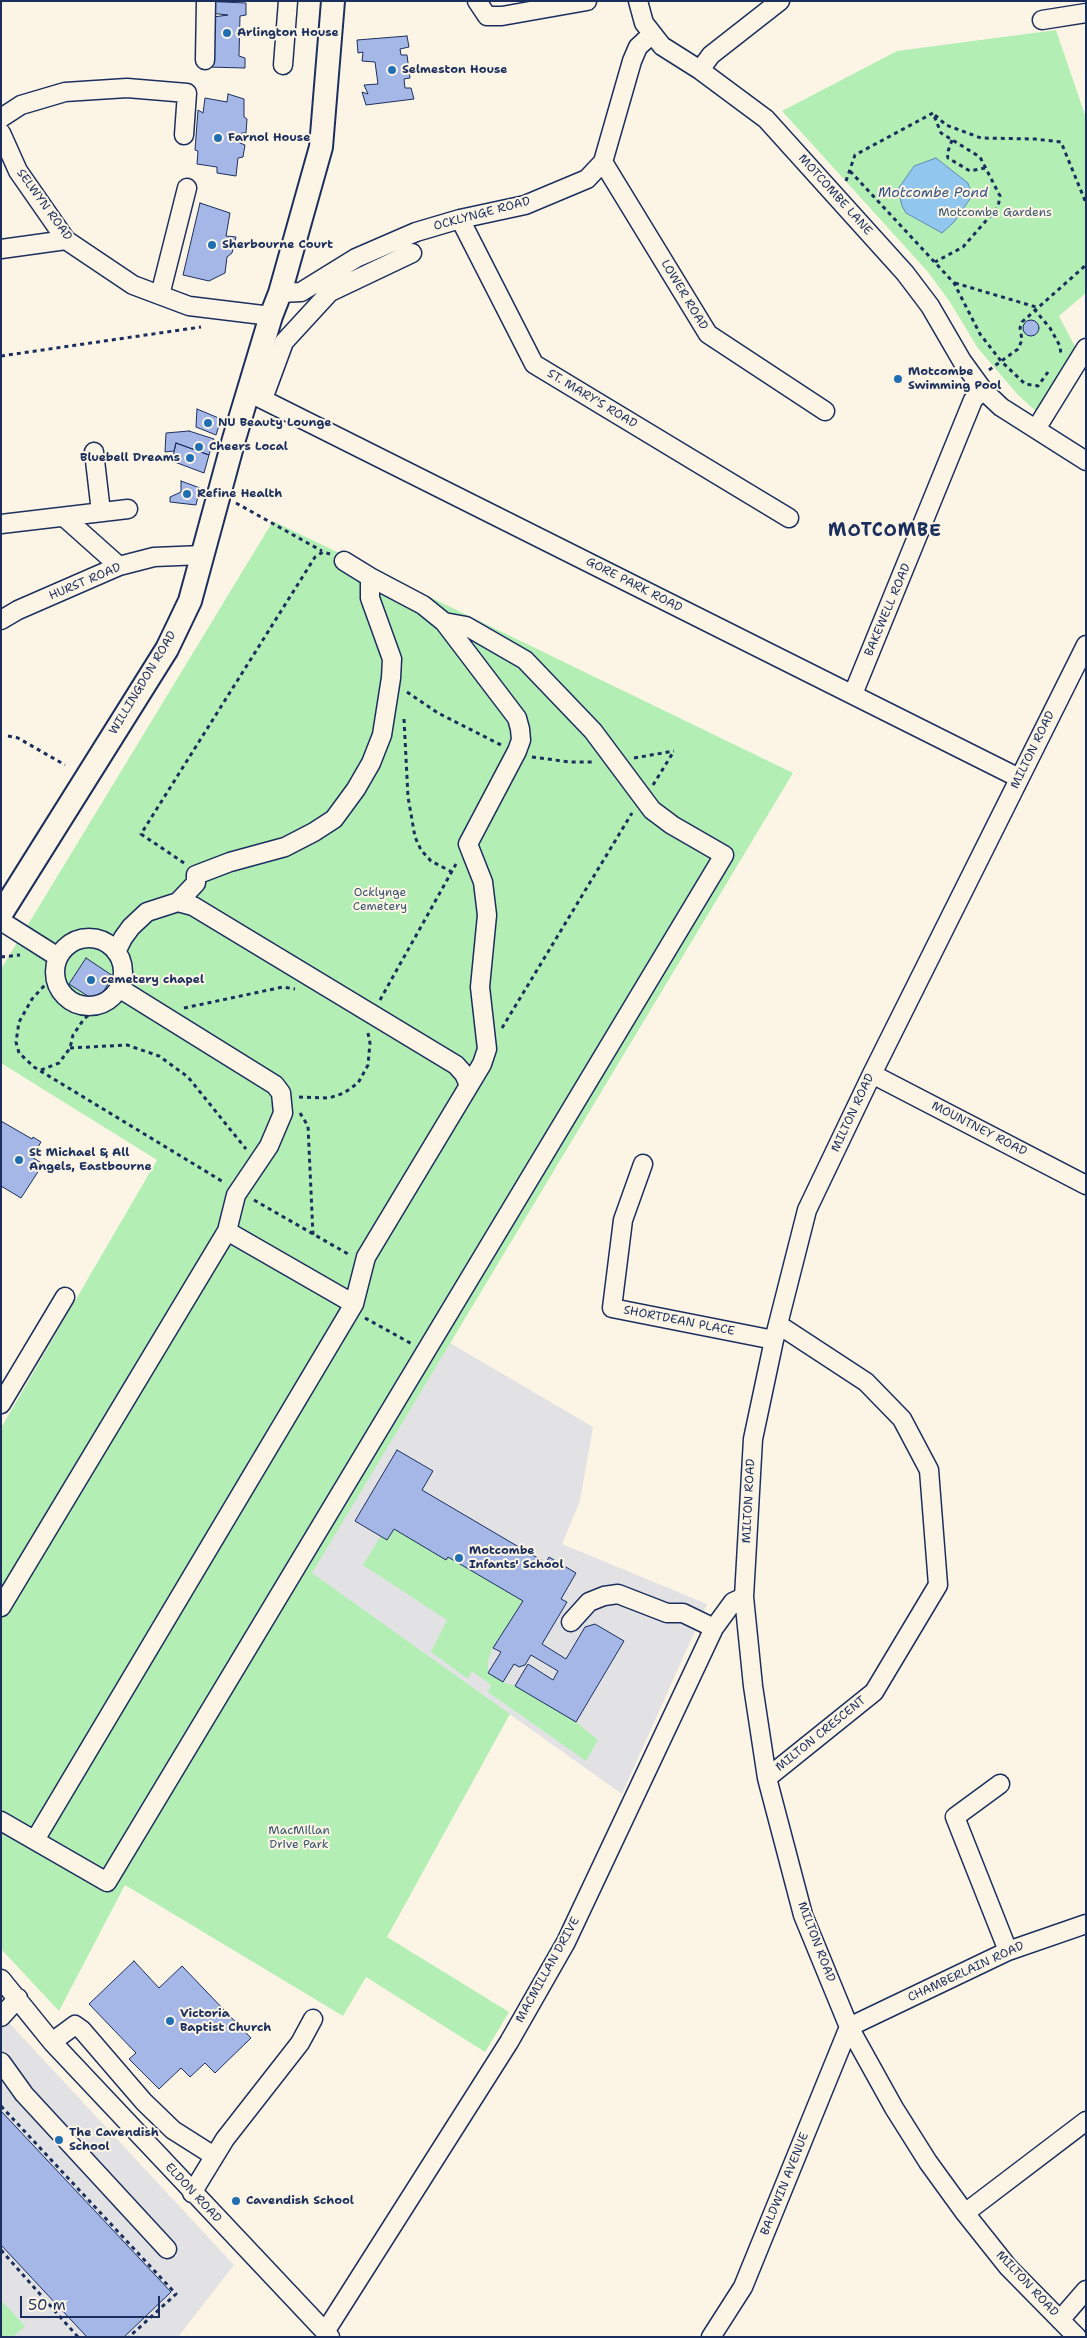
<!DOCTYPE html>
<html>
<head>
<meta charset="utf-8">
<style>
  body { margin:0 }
  #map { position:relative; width:1087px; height:2338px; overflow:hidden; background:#fcf5e5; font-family:"Shantell Sans",sans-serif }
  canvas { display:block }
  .frame { position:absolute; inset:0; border:2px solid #1b2f5e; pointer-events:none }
  .scale { position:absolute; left:20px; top:2296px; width:140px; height:22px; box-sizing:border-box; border:2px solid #1b2f5e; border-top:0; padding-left:6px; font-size:15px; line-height:18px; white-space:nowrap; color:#1b2f5e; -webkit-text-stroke:4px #fcf5e5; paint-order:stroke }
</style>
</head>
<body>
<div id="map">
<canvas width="1087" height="2338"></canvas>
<div class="frame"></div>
<div class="scale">50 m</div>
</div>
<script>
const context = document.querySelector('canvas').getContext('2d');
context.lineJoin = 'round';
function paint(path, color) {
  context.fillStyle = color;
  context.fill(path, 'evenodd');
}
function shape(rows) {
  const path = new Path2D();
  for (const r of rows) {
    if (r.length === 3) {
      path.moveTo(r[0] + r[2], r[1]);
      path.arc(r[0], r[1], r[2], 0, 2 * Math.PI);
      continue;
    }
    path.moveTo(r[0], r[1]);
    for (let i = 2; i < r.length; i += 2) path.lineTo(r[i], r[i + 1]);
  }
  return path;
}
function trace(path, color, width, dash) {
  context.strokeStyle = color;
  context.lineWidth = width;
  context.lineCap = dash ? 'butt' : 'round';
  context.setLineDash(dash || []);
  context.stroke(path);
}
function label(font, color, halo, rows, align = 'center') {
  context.font = font + ' "Shantell Sans",sans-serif';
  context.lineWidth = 4;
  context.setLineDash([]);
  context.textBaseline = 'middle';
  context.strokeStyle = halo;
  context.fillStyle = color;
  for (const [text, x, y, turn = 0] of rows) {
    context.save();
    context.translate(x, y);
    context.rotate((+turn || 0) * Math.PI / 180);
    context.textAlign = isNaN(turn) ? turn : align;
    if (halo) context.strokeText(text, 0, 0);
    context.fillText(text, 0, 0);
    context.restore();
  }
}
const built = shape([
  [450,1343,593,1427,580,1501,562,1544,707,1604,622,1794,311,1573],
  [1,2014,234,2265,178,2337,1,2337]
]);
const green = shape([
  [1056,30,1086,118,1086,293,1059,316,1078,352,1039,414,1018,395,977,347,950,302,928,272,782,111,897,51],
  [273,521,793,773,312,1573,510,1714,387,1937,509,2012,485,2052,366,1977,343,2016,125,1885,59,2011,1,1949,1,1428,157,1160,1,1063,1,969],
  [394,1529,446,1560,448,1557,523,1601,493,1648,488,1660,488,1673,503,1682,515,1686,576,1722,598,1740,586,1761,488,1692,491,1685,472,1671,468,1679,431,1652,447,1620,363,1565,381,1536,387,1540],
  [1,2300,25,2326,13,2337,1,2337]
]);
const water = shape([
  [936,158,968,183,972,196,954,222,942,233,906,213,902,206,898,189,914,166,936,158]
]);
const building = shape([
  [201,1,246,3,246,15,240,16,239,56,245,58,245,68,207,67,210,49,214,51,213,17,228,15,200,12,201,1],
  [407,36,409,47,400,49,401,55,407,55,410,78,404,79,405,88,411,88,414,99,366,105,362,92,368,94,364,85,378,84,375,62,362,61,363,52,358,53,357,40,407,36],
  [228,94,244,99,244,117,247,119,246,133,242,133,240,143,245,145,243,157,238,158,236,176,217,173,217,167,197,164,198,151,195,150,198,110,203,113,205,98,227,102,228,94],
  [200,203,230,213,226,236,236,237,232,253,227,257,225,273,209,281,183,275,200,203],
  [1031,328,8],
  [197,409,221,419,216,435,196,427,197,409],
  [189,431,214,439,209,455,176,443,174,451,165,452,166,433,189,431],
  [176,443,209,455,204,473,172,461,176,443],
  [181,481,200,488,196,505,170,502,170,497,181,492,181,481],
  [86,958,113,976,97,1002,69,984,86,958],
  [1,1121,32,1139,33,1137,41,1142,32,1157,43,1164,21,1198,1,1186,1,1121],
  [397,1450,433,1471,422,1490,546,1563,549,1557,576,1573,561,1599,567,1602,542,1644,566,1659,585,1627,595,1624,624,1641,576,1722,515,1686,528,1664,553,1680,558,1671,531,1655,525,1665,519,1667,514,1664,503,1682,488,1673,501,1652,493,1648,523,1601,448,1557,446,1560,394,1529,387,1540,355,1521,397,1450],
  [134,1961,159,1988,182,1966,251,2038,215,2073,205,2063,190,2077,181,2068,159,2089,129,2059,136,2053,89,2004,134,1961],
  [1,2111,171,2292,124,2337,87,2337,1,2245,1,2111]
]);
const path = shape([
  [935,115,946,125,981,138,1035,139,1061,142,1086,203],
  [952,140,947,154,948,158,970,171,985,168],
  [850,171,954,283,980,334,1001,361,1025,384,1038,386,1048,372],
  [846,181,855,155,933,113,941,133,980,157,1000,196,998,207,963,247,935,262],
  [955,283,1036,307],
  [1034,309,1050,328,1060,346,1061,355],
  [1,356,201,327],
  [989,370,1018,349,1022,340,1020,328,1022,322,1086,265],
  [236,503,322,551],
  [407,692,438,713,501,745],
  [404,719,408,797,415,837,421,850,431,861,452,872],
  [8,736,18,738,65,765],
  [532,757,570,762,593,762],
  [634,758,674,751],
  [653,785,674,751],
  [184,863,141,834,315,557,323,552,330,554],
  [1,957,20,955],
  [55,974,32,999,19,1022,16,1042,19,1053,34,1067,225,1183],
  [380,1000,456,864],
  [184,1008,283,987,295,989],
  [502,1028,632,813],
  [70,1048,127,1045,159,1056,188,1077,246,1149],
  [41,1070,59,1063,70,1048,73,1035,84,1019,102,1004],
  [299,1097,329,1098,344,1093,358,1083,368,1065,370,1043,368,1033],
  [300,1113,308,1126,313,1235],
  [254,1200,348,1254],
  [365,1318,412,1344],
  [1,2106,176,2294,129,2337],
  [1,2250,78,2337]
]);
const minor = shape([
  [477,1,487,16,502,16,587,1],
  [638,1,644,23,662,46,700,70,766,119,905,273,930,306,962,361,983,390,1001,407,1086,461],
  [1042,20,1086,13],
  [205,60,206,1],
  [283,65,288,1],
  [700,70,711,55,780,1],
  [1,118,21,105,65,92,127,88,187,93,184,135],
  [1,133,18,171,66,240,133,285,189,306,271,316],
  [603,162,708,334,825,411],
  [460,219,534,364,789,518],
  [1,249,66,240],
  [280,293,301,292,356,258,416,232,460,219,525,205,587,179,603,162,632,61,638,47,651,35],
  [160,295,187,188],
  [248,392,1019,778],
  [263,399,284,342,330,292,412,253],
  [1036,429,1086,348],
  [94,452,101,512],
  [64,517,119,566],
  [1,524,128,509],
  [1,620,18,610,119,566,154,557,203,555],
  [853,694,973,400,983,390],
  [178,902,193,906,456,1065,464,1074,469,1085],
  [1,921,58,957],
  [89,972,34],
  [116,952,123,938,131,927,147,912,178,902,196,883,196,875,230,862,285,847,314,832,334,819,356,789,371,763,382,735,391,678,392,659,370,598,370,577],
  [872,1074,1086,1185],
  [643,1164,623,1220,612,1308,774,1340],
  [227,1231,354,1304],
  [1,1404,65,1297],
  [1,1607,227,1231,236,1195,269,1146,283,1113,281,1093,275,1085,119,988],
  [571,1622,589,1602,604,1596,618,1594,667,1613,683,1613,714,1628],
  [767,1778,874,1692,938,1585,929,1470,902,1419,866,1382,779,1325],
  [1000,1784,955,1817,1008,1951],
  [1,1821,107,1882,724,855,672,825,652,810,593,731,525,660,466,626,444,622],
  [35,1840,354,1304,366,1257,482,1064,487,1049,480,987,487,915,483,882,468,844,517,751,521,740,520,729,517,718,444,622,423,605,370,577,344,561],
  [1,1979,52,2042,330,2337],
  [1,2017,18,1998],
  [52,2042,75,2025,82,2030,144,2102,173,2130,214,2156],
  [1,2062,24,2094,167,2249],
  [192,2193,225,2139,300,2043,313,2019],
  [965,2213,1086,2121],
  [1060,2320,1086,2290],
  [325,2332,509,2042,566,1942,714,1628,733,1602,744,1597],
  [711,2337,743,2287,849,2027,1008,1951,1086,1924],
  [1077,2337,1008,2267,965,2213,928,2162,894,2108,849,2027,803,1915,767,1778,753,1686,744,1597,753,1439,774,1340,807,1210,872,1074,1086,645]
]);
const major = shape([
  [1,914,167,649,190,601,234,439,271,316,280,293,321,147,333,1]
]);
const markers = [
  [227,33,5,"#1f6fb2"],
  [392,70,5,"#1f6fb2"],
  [218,138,5,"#1f6fb2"],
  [212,245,5,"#1f6fb2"],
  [898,379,5,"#1f6fb2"],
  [208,423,5,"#1f6fb2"],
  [199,447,5,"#1f6fb2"],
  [190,458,5,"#1f6fb2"],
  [187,494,5,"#1f6fb2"],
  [91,980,5,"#1f6fb2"],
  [19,1160,5,"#1f6fb2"],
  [459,1558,5,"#1f6fb2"],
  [170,2021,5,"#1f6fb2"],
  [59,2140,5,"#1f6fb2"],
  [236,2201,5,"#1f6fb2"]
];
const poiNames = [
  ["Arlington House",237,33],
  ["Selmeston House",402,70],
  ["Farnol House",228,138],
  ["Sherbourne Court",222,245],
  ["Motcombe",908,372],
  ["Swimming Pool",908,386],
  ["NU Beauty Lounge",218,423],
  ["Cheers Local",209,447],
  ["Bluebell Dreams",180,458,"right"],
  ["Refine Health",197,494],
  ["cemetery chapel",101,980],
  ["St Michael & All",29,1153],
  ["Angels, Eastbourne",29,1167],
  ["Motcombe",469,1551],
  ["Infants' School",469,1565],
  ["Victoria",180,2014],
  ["Baptist Church",180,2028],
  ["The Cavendish",69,2133],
  ["School",69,2147],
  ["Cavendish School",246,2201]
];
const streetNames = [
  ["MOTCOMBE LANE",835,195,48],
  ["SELWYN ROAD",44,205,54],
  ["OCKLYNGE ROAD",482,214,-15],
  ["LOWER ROAD",684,295,59],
  ["ST. MARY'S ROAD",592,399,31],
  ["HURST ROAD",85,582,-23],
  ["GORE PARK ROAD",634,585,27],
  ["BAKEWELL ROAD",888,610,-67],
  ["WILLINGDON ROAD",143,683,-59],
  ["MILTON ROAD",1033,750,-64],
  ["MILTON ROAD",853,1113,-65],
  ["MOUNTNEY ROAD",979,1129,27],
  ["SHORTDEAN PLACE",679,1321,11],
  ["MILTON ROAD",749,1501,-87],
  ["MILTON CRESCENT",821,1734,-39],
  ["MILTON ROAD",816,1942,69],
  ["MACMILLAN DRIVE",548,1970,-61],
  ["CHAMBERLAIN ROAD",966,1972,-25],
  ["BALDWIN AVENUE",785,2184,-68],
  ["ELDON ROAD",193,2193,47],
  ["MILTON ROAD",1027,2284,47]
];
const parkNames = [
  ["Motcombe Gardens",995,213],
  ["Ocklynge",380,893],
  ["Cemetery",380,907],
  ["MacMillan",299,1831],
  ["Drive Park",299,1845]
];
const waterNames = [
  ["Motcombe Pond",933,193]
];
const districtNames = [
  ["MOTCOMBE",885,531]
];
paint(built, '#e2e2e5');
paint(green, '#b3efb5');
paint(water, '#91c6ef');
trace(water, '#628ab5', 1);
paint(building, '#a5b7e6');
trace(building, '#1b2f5e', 1);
trace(minor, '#1b2f5e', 21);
trace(major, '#1b2f5e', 26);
trace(path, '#1b2f5e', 3, [4, 4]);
trace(minor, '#fcf5e5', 18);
trace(major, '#fcf5e5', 22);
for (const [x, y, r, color] of markers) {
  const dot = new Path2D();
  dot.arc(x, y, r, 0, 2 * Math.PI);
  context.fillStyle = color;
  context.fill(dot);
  trace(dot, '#fcf5e5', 2);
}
label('bold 12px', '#1b2f5e', '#fcf5e5', poiNames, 'left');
label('12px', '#1b2f5e', '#fcf5e5', streetNames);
label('12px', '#39556f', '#fcf5e5', parkNames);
label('italic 14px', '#385582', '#fcf5e5', waterNames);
context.letterSpacing = '1px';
label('bold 18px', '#1b2f5e', '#fcf5e5', districtNames);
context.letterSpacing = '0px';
</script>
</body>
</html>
